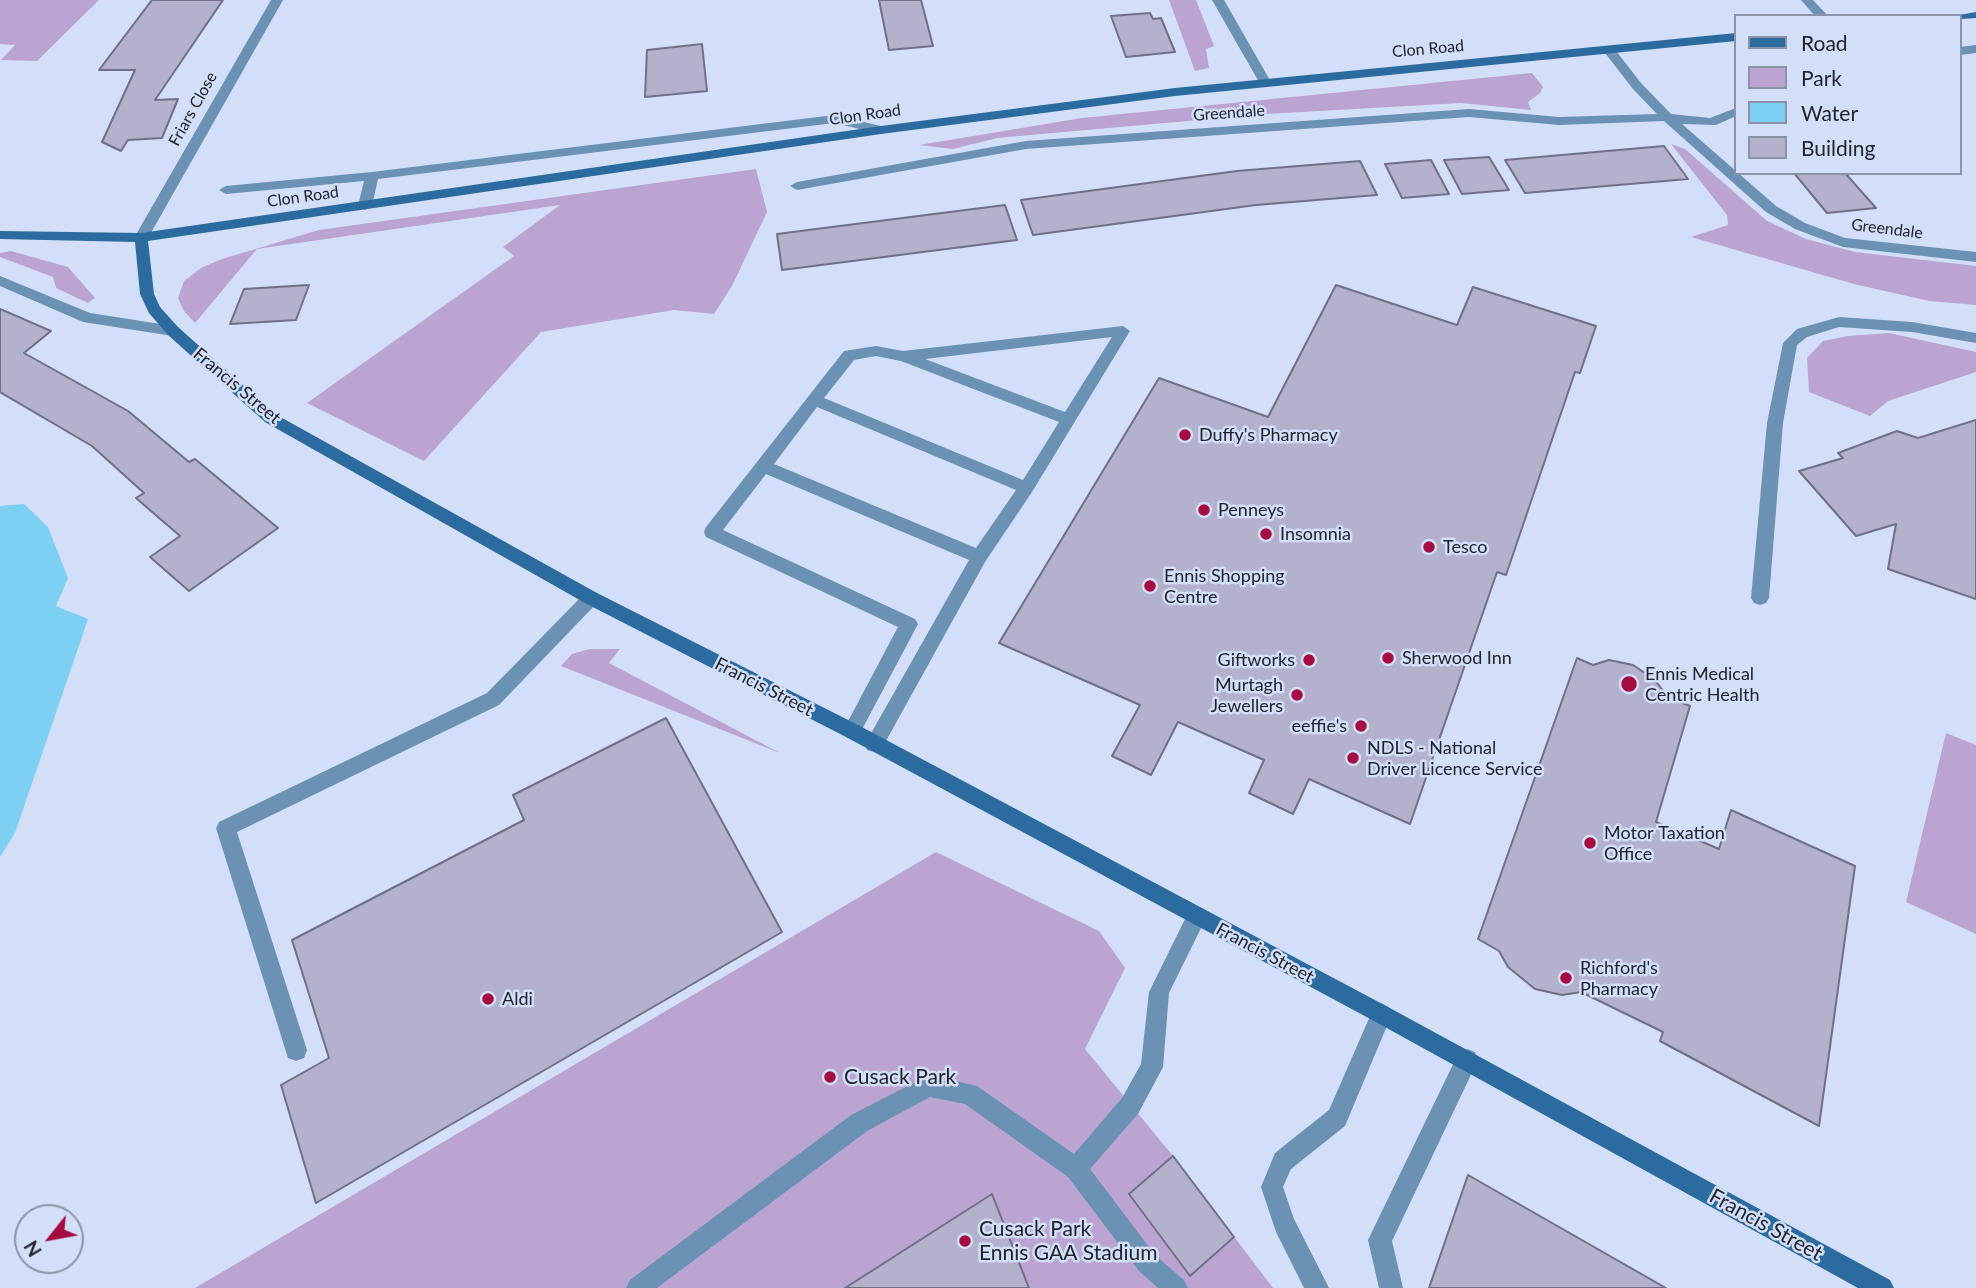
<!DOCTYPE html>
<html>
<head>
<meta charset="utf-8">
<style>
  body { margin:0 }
  #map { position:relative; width:1976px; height:1288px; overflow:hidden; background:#d3def8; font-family:Lato,sans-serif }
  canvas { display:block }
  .legend { position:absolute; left:1734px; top:14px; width:228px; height:161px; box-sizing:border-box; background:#d3def8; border:2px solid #8b94a7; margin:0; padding:9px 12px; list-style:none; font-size:21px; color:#20242d }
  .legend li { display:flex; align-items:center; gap:14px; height:35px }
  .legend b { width:35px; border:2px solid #8b94a7 }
  .north { position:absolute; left:14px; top:1204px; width:70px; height:70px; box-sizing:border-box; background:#d3def8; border:2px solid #8b94a7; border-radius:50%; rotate:239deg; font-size:19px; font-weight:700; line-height:28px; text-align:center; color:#20242d }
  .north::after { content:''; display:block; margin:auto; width:24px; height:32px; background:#a50c41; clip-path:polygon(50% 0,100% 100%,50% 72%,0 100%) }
</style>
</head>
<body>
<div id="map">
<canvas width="1976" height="1288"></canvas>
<ul class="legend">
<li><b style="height:9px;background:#2c6b9f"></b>Road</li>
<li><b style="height:19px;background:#bca4d2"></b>Park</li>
<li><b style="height:19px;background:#7ed0f2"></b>Water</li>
<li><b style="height:19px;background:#b3b1cb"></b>Building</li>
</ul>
<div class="north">N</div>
</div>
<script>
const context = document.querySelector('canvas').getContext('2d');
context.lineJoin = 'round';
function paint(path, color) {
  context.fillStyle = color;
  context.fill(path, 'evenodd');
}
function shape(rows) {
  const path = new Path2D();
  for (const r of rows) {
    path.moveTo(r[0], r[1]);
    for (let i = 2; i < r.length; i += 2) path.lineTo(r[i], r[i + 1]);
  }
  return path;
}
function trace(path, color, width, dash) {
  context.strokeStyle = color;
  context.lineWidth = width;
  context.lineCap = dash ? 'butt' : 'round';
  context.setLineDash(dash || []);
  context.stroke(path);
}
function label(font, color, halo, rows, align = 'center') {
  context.font = font + ' Lato,sans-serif';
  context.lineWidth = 5;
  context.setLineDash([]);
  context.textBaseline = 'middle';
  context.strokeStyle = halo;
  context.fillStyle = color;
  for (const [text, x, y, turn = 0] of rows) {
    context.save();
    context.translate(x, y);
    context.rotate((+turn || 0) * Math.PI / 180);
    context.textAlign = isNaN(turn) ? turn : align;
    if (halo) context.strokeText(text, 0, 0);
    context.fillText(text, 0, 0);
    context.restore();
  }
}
const green = shape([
  [0,0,99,0,37,61,1,60,15,45,0,44],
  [1169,0,1196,0,1214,46,1206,49,1209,68,1195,71],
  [1532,73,1543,87,1540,93,1528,102,1531,110,1461,103,1266,114,997,138,953,149,919,145,1082,118],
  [1671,144,1685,149,1767,221,1806,239,1855,252,1976,266,1976,305,1929,301,1854,284,1691,237,1728,225,1727,215],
  [756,169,767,212,732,286,714,314,674,310,541,332,424,461,307,403,514,256,503,247,560,205,257,249,195,323,184,311,178,298,184,281,201,268,222,259,319,230],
  [11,251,68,267,95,298,88,303,56,288,53,277,0,257,0,253],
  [1889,333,1976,352,1976,372,1888,401,1870,416,1809,392,1807,358,1823,341,1848,336],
  [590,649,620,649,609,663,780,753,561,666,572,654],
  [1946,733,1976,745,1976,934,1906,902],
  [936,852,1099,931,1125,968,1085,1049,1173,1156,1273,1288,195,1288]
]);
const water = shape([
  [24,504,48,527,68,578,56,606,88,619,15,833,0,857,0,506]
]);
const building = shape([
  [152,0,223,0,155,100,178,99,162,138,128,140,121,151,102,142,135,70,99,70,152,0],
  [879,0,921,0,933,46,889,50,879,0],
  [1150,13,1153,19,1161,18,1175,52,1126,57,1111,16,1150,13],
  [702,44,707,91,645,97,647,50,702,44],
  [1664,146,1688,179,1525,193,1505,160,1664,146],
  [1489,157,1509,190,1462,194,1444,160,1489,157],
  [1431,160,1449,194,1402,198,1385,164,1431,160],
  [1360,161,1377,195,1256,205,1033,235,1021,200,1237,171,1360,161],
  [1794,173,1845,173,1876,208,1827,213,1794,173],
  [1005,205,1017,240,782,270,777,234,1005,205],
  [309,285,296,320,230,324,244,289,309,285],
  [1336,285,1457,325,1473,287,1596,326,1580,373,1575,372,1506,575,1497,572,1410,824,1309,779,1293,814,1249,793,1264,760,1178,722,1151,775,1112,756,1140,705,999,643,1159,378,1268,417,1336,285],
  [0,309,51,331,24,353,128,411,189,462,195,459,278,528,189,591,150,557,180,536,136,498,144,493,92,446,0,392,0,309],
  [1976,420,1976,599,1888,569,1896,524,1856,536,1799,471,1843,458,1838,453,1897,431,1918,438,1976,420],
  [1577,658,1593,665,1609,660,1633,665,1654,679,1668,697,1690,706,1656,822,1719,849,1731,810,1855,866,1819,1126,1660,1041,1663,1032,1581,992,1562,995,1535,989,1508,967,1499,951,1478,939,1577,658],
  [666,718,782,932,316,1203,281,1085,329,1058,292,940,524,820,513,795,666,718],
  [1173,1156,1234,1237,1190,1276,1129,1194,1173,1156],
  [1468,1175,1666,1288,1429,1288,1468,1175],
  [992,1194,1029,1288,845,1288,992,1194]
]);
const lane = shape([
  [1839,317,1912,322,1976,333,1976,343,1912,332,1839,327,1807,337,1797,345,1783,423,1769,598,1766,603,1760,605,1754,603,1751,598,1767,423,1783,343,1797,329,1839,317],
  [1123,326,1130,331,1032,492,985,562,881,750,874,752,867,750,865,744,969,560,766,474,723,530,915,619,918,624,858,737,852,739,846,737,843,731,846,725,898,627,706,537,704,532,706,527,844,351,876,346,903,351,1123,326],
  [1112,337,1065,412,925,359,1112,337],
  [876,356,901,361,1059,422,1023,480,824,398,854,360,876,356],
  [817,407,1016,490,976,548,774,464,817,407],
  [591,591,597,593,600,598,597,603,499,705,237,832,307,1050,304,1058,296,1061,288,1058,216,828,219,822,487,693,585,593,591,591],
  [1197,906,1204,909,1207,916,1169,993,1163,1067,1138,1114,1090,1169,1155,1255,1184,1280,1188,1288,1158,1288,1139,1271,1068,1177,965,1104,930,1097,867,1131,657,1288,626,1288,630,1280,851,1115,929,1075,977,1086,1074,1154,1122,1098,1141,1064,1149,992,1190,909,1197,906],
  [1381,1003,1388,1007,1392,1014,1345,1126,1291,1169,1283,1187,1294,1219,1329,1288,1304,1288,1276,1232,1261,1187,1275,1153,1329,1110,1374,1007,1381,1003]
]);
const street = shape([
  [271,0,283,0,148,238,141,243,136,241,134,238,271,0],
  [1212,0,1224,0,1271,82,1269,85,1259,82,1212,0],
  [1801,0,1813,0,1828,16,1815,16,1801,0],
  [1976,45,1976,53,1960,55,1960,47,1976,45],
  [1609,46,1613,47,1641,83,1671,114,1710,118,1736,108,1736,116,1716,125,1682,124,1776,206,1805,223,1845,238,1976,252,1976,262,1843,247,1795,229,1766,212,1664,121,1559,125,1469,117,1026,149,797,190,790,186,797,182,1026,141,1469,109,1559,117,1657,114,1633,89,1605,53,1605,47,1609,46],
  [834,115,885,127,887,130,881,134,834,123,378,179,372,206,365,210,358,206,364,181,226,194,219,190,226,186,372,172,834,115],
  [0,276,90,313,173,326,180,331,173,336,83,322,0,286,0,276],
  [1467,1049,1475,1052,1478,1060,1392,1241,1403,1288,1379,1288,1368,1240,1459,1052,1467,1049]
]);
const secondary = shape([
  [1976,12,1976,18,1960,19,1960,16,1954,16,1976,12],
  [1736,33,1736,41,1175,96,881,134,148,241,154,294,160,307,178,327,275,414,597,593,858,725,1388,1007,1890,1280,1894,1288,1858,1288,1374,1021,846,737,585,603,265,422,168,335,149,313,140,294,135,242,0,239,0,231,141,233,881,126,1175,88,1736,33]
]);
const markers = [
  [1185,435,7,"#a50c41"],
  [1204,510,7,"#a50c41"],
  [1266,534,7,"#a50c41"],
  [1429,547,7,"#a50c41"],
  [1150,586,7,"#a50c41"],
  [1388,658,7,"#a50c41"],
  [1309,660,7,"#a50c41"],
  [1629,684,9,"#a50c41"],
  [1297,695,7,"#a50c41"],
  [1361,726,7,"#a50c41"],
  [1353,758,7,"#a50c41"],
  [1590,843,7,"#a50c41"],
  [1566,978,7,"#a50c41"],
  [488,999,7,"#a50c41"],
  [830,1077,7,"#a50c41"],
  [965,1241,7,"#a50c41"]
];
const farStreetnames = [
  ["Clon Road",1428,49,-5],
  ["Friars Close",193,109,-61],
  ["Greendale",1229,113,-4],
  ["Clon Road",865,115,-8],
  ["Clon Road",303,197,-8],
  ["Greendale",1887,229,7]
];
const streetNames = [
  ["Francis Street",237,386,40],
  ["Francis Street",764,687,27],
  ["Francis Street",1265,953,28]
];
const poiNames = [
  ["Duffy's Pharmacy",1199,435],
  ["Penneys",1218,510],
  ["Insomnia",1280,534],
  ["Tesco",1443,547],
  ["Ennis Shopping",1164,576],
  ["Centre",1164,597],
  ["Sherwood Inn",1402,658],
  ["Giftworks",1295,660,"right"],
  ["Ennis Medical",1645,674],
  ["Centric Health",1645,695],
  ["Murtagh",1283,685,"right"],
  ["Jewellers",1283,706,"right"],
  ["eeffie's",1347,726,"right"],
  ["NDLS - National",1367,748],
  ["Driver Licence Service",1367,769],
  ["Motor Taxation",1604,833],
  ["Office",1604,854],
  ["Richford's",1580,968],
  ["Pharmacy",1580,989],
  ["Aldi",502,999]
];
const nearPoinames = [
  ["Cusack Park",844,1077],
  ["Cusack Park",979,1229],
  ["Ennis GAA Stadium",979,1253]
];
const nearStreetnames = [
  ["Francis Street",1766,1225,29]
];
paint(green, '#bca4d2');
paint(water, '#7ed0f2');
paint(building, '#b3b1cb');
trace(building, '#727088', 2);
paint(lane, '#6b92b5');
paint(street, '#6b92b5');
paint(secondary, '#2c6b9f');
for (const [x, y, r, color] of markers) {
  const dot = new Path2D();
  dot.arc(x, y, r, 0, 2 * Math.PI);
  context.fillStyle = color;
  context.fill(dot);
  trace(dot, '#d3def8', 2.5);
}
label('16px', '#20242d', '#d3def8', farStreetnames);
label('18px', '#20242d', '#d3def8', streetNames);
label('18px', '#20242d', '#d3def8', poiNames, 'left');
label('21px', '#20242d', '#d3def8', nearPoinames, 'left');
label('21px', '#20242d', '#d3def8', nearStreetnames);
</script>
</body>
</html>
